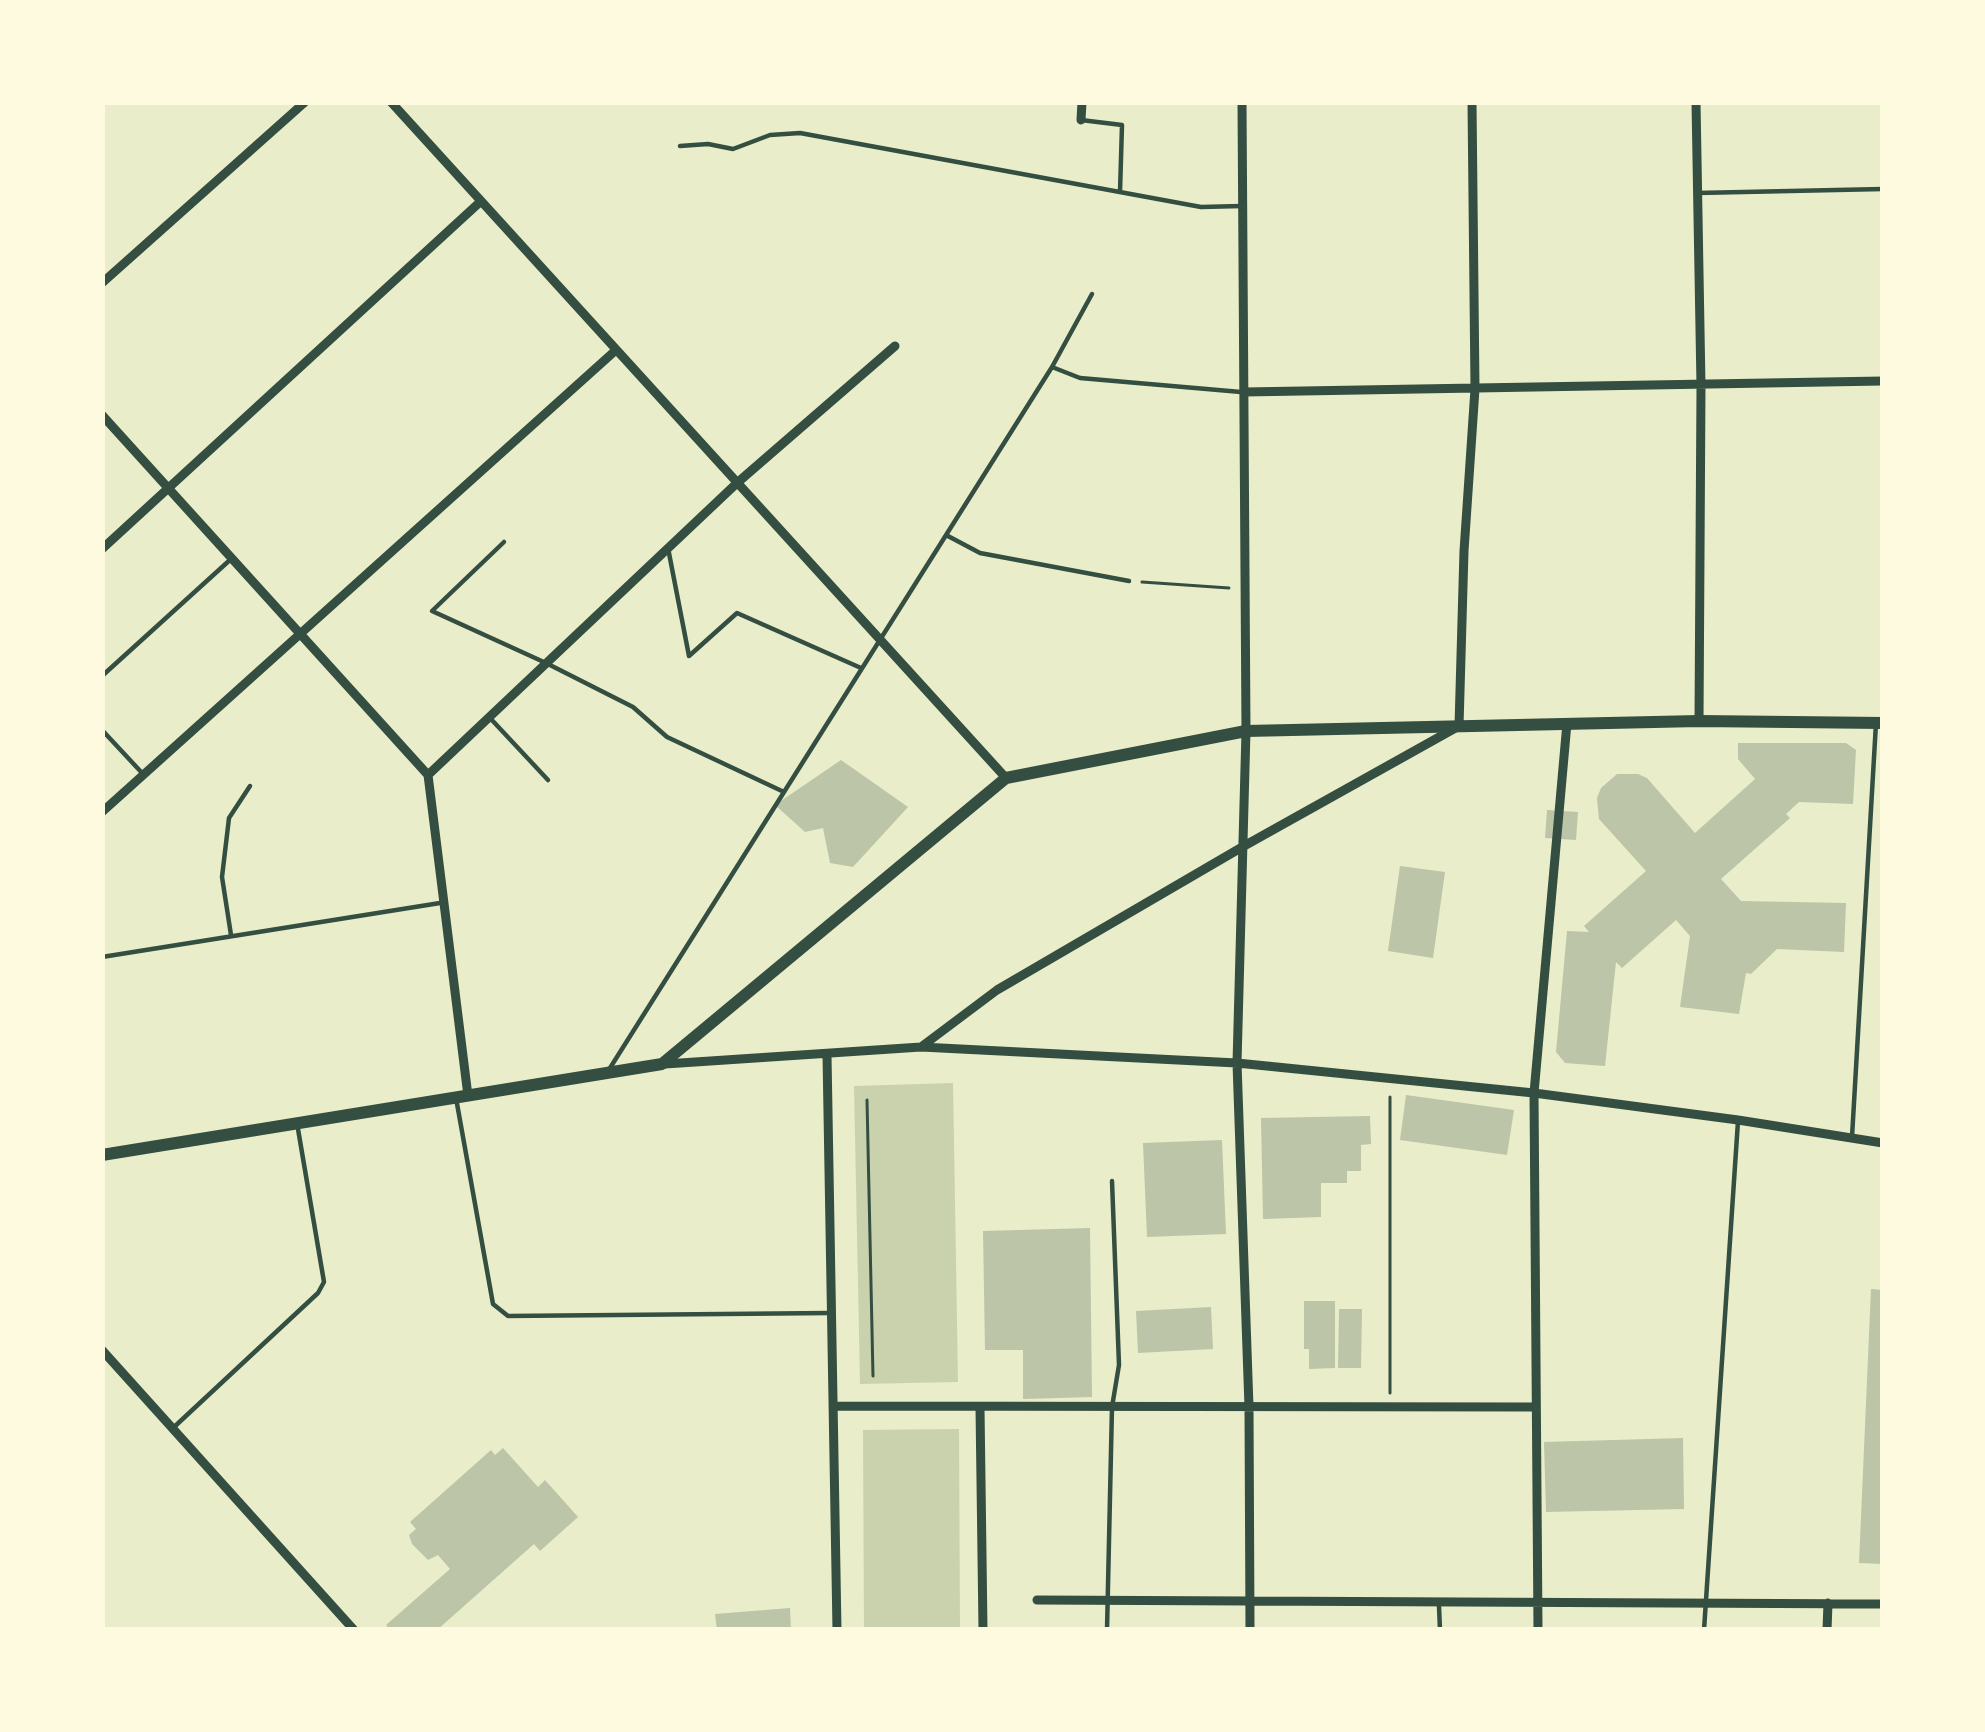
<!DOCTYPE html>
<html>
<head>
<meta charset="utf-8">
<style>
  body { margin:0 }
  #map { position:relative; width:1985px; height:1732px; overflow:hidden; background:#e9edc9; font-family:"Sofia Sans Condensed",sans-serif }
  canvas { display:block }
  .frame { position:absolute; inset:0; border:105px solid #fefae0; pointer-events:none }
</style>
</head>
<body>
<div id="map">
<canvas width="1985" height="1732"></canvas>
<div class="frame"></div>
</div>
<script>
const context = document.querySelector('canvas').getContext('2d');
context.lineJoin = 'round';
function paint(path, color) {
  context.fillStyle = color;
  context.fill(path, 'evenodd');
}
function shape(rows) {
  const path = new Path2D();
  for (const r of rows) {
    path.moveTo(r[0], r[1]);
    for (let i = 2; i < r.length; i += 2) path.lineTo(r[i], r[i + 1]);
  }
  return path;
}
function trace(path, color, width, dash) {
  context.strokeStyle = color;
  context.lineWidth = width;
  context.lineCap = dash ? 'butt' : 'round';
  context.setLineDash(dash || []);
  context.stroke(path);
}
const green = shape([
  [953,1083,958,1382,860,1384,854,1086],
  [959,1429,960,1630,864,1630,863,1430]
]);
const building = shape([
  [1738,743,1846,743,1856,750,1853,804,1799,802,1786,814,1790,818,1721,879,1741,901,1846,903,1844,952,1777,949,1751,974,1746,973,1739,1014,1680,1007,1690,936,1676,920,1622,968,1616,962,1605,1066,1565,1063,1556,1052,1567,931,1589,932,1584,926,1646,871,1599,819,1597,798,1601,788,1617,774,1638,774,1647,778,1695,833,1755,779,1738,759],
  [841,760,908,807,853,867,830,863,823,828,805,832,775,805],
  [1547,810,1578,812,1576,840,1545,838],
  [1400,866,1445,872,1433,958,1388,951],
  [1406,1095,1514,1110,1507,1155,1400,1140],
  [1370,1116,1371,1144,1361,1145,1361,1171,1347,1171,1347,1183,1321,1183,1321,1217,1263,1219,1261,1118],
  [1222,1140,1226,1234,1147,1237,1143,1143],
  [1090,1228,1092,1397,1023,1399,1023,1350,985,1350,983,1231],
  [1871,1289,1883,1290,1883,1564,1859,1563],
  [1304,1301,1335,1301,1335,1368,1309,1369,1309,1349,1304,1349],
  [1211,1307,1213,1349,1138,1353,1136,1311],
  [1339,1309,1362,1309,1361,1368,1338,1368],
  [1683,1438,1684,1509,1546,1512,1544,1442],
  [503,1448,538,1487,545,1480,578,1517,540,1551,534,1544,437,1630,390,1630,386,1625,450,1569,438,1555,428,1560,412,1544,409,1535,416,1529,410,1522,491,1450,495,1455],
  [790,1608,791,1630,717,1630,715,1614]
]);
const path = shape([
  [1142,582,1229,588],
  [867,1100,873,1376],
  [1390,1393,1390,1097]
]);
const service = shape([
  [1081,120,1122,125,1120,192],
  [680,146,708,144,733,149,770,135,800,133,1201,207,1242,206],
  [1697,193,1883,189],
  [1052,367,1080,378,1241,392],
  [946,535,980,553,1129,581],
  [504,542,432,611,546,663,633,707,667,737,784,792],
  [668,548,689,656,737,613,861,668],
  [102,676,231,559],
  [490,718,548,780],
  [102,730,143,774],
  [231,935,222,877,229,818,250,786],
  [102,957,440,903],
  [610,1068,1052,367,1092,294],
  [456,1098,493,1304,508,1316,830,1313],
  [1852,1137,1876,723],
  [173,1428,318,1293,324,1282,298,1129],
  [1439,1606,1440,1630],
  [1107,1630,1112,1407,1119,1365,1112,1181],
  [1704,1630,1738,1121]
]);
const minor = shape([
  [391,102,1006,778],
  [1242,102,1246,731,1237,1063,1249,1407,1250,1630],
  [1696,102,1701,386,1699,721],
  [1081,120,1082,102],
  [102,283,305,102],
  [1244,392,1883,381],
  [102,415,428,775,468,1096],
  [102,549,480,202],
  [428,775,737,483,895,346],
  [102,812,616,350],
  [921,1047,997,990,1244,846,1459,726,1464,551,1475,389,1472,102],
  [827,1055,837,1630],
  [665,1064,921,1047,1237,1063,1534,1093,1738,1120,1883,1143],
  [102,1350,354,1630],
  [833,1406,1536,1407],
  [980,1407,983,1630],
  [1037,1600,1883,1604],
  [1538,1630,1534,1093,1567,723],
  [1827,1630,1828,1603]
]);
const tertiary = shape([
  [102,1155,662,1064,1006,778,1246,731,1699,721,1883,723]
]);
paint(green, '#cad2ad');
paint(building, '#bcc5a7');
trace(path, '#344e41', 3);
trace(service, '#344e41', 4.5);
trace(minor, '#344e41', 9);
trace(tertiary, '#344e41', 12);
</script>
</body>
</html>
